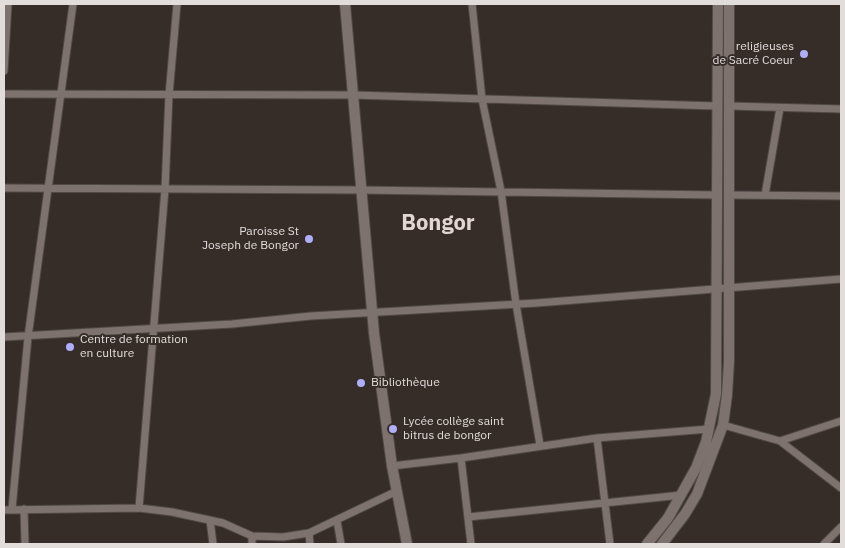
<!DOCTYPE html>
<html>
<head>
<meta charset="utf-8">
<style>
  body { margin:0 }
  #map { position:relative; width:845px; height:548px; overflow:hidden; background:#362d29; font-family:"IBM Plex Sans",sans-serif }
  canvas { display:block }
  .frame { position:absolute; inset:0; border:5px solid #e2dcda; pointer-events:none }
</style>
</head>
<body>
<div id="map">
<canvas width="845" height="548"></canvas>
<div class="frame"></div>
</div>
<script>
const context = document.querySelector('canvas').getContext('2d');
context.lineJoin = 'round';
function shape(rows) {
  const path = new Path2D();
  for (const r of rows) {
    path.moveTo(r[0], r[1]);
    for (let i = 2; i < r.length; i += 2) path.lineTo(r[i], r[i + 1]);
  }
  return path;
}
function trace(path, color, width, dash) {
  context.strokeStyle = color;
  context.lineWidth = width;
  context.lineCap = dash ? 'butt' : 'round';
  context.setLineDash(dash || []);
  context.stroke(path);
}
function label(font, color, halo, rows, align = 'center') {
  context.font = font + ' "IBM Plex Sans",sans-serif';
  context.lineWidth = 4;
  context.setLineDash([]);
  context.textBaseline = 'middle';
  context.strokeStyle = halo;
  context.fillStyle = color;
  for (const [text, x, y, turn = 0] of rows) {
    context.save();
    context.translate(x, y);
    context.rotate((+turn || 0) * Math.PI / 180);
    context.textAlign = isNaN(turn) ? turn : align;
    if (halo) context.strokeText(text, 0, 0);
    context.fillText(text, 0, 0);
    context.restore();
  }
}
const street = shape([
  [472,4,482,99,501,191,516,304,540,445],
  [4,71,8,4],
  [4,94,353,95,717,106],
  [729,106,841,109],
  [4,188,360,190,717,195],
  [729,195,841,196],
  [765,195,780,108],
  [4,337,232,324,311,316,537,303,841,279],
  [723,425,780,441,841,488],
  [597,438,610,544],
  [780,441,841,421],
  [461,458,471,544],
  [392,466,461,458,597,438,709,429],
  [139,508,165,189,169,95,177,4],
  [12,509,28,337,73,4],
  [24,509,25,544],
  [4,510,139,508,172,512,223,523,252,536,283,537,309,533,397,491],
  [468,517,682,495],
  [210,520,213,544],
  [337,521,341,544],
  [309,533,310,544],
  [252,536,252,544],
  [824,544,841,527]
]);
const secondary = shape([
  [345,4,374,333,392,466,407,544],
  [647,544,668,518,696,468,706,442,716,394,718,4],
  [662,544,685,514,697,494,723,425,727,395,729,361,729,4]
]);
const markers = [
  [804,54,5,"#afaefa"],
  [309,239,5,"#afaefa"],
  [70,347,5,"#afaefa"],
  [361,383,5,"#afaefa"],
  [393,429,5,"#afaefa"]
];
const poiNames = [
  ["religieuses",794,47,"right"],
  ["de Sacré Coeur",794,61,"right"],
  ["Paroisse St",299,232,"right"],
  ["Joseph de Bongor",299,246,"right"],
  ["Centre de formation",80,340],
  ["en culture",80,354],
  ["Bibliothèque",371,383],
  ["Lycée collège saint",403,422],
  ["bitrus de bongor",403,436]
];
const townNames = [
  ["Bongor",438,224]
];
trace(street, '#504946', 9);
trace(secondary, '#504946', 12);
trace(street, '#7d726e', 7);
trace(secondary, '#7d726e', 10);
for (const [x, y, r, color] of markers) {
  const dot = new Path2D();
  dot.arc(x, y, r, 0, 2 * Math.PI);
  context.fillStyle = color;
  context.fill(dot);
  trace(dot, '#362d29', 2);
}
label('12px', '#e2dcda', '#362d29', poiNames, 'left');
label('bold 22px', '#e2d6d1', '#362d29', townNames);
</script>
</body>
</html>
